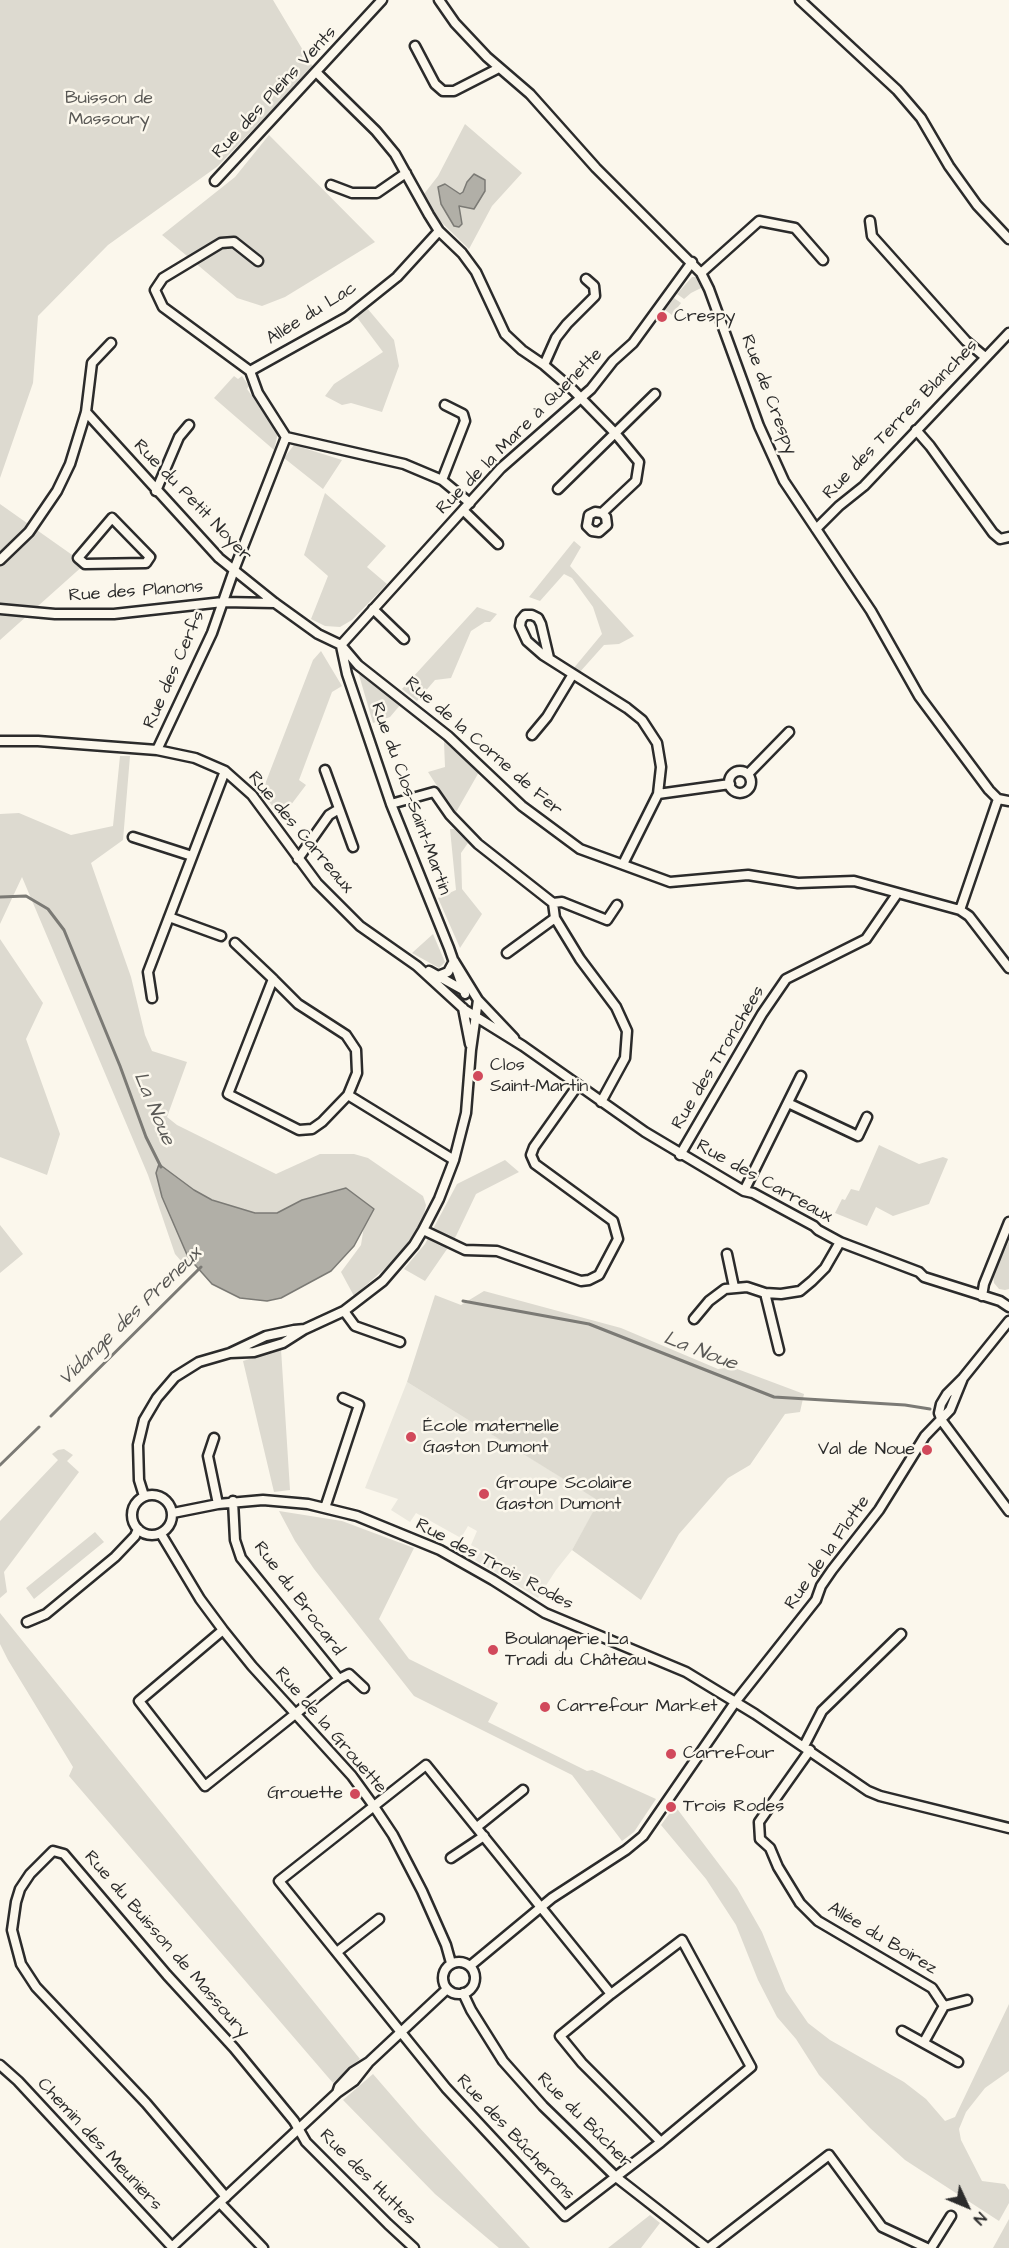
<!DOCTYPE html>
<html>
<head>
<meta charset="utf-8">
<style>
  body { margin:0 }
  #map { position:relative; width:1009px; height:2248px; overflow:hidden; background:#fbf7ec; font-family:"Architects Daughter",sans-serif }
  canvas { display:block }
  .north { position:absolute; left:937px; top:2176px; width:60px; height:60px; -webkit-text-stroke:4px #fbf7ec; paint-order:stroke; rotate:134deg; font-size:16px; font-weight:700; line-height:24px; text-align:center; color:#2b2b2b }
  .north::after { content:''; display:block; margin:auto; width:21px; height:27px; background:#2b2b2b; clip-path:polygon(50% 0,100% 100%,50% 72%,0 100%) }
</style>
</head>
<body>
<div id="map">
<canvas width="1009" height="2248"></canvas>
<div class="north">N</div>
</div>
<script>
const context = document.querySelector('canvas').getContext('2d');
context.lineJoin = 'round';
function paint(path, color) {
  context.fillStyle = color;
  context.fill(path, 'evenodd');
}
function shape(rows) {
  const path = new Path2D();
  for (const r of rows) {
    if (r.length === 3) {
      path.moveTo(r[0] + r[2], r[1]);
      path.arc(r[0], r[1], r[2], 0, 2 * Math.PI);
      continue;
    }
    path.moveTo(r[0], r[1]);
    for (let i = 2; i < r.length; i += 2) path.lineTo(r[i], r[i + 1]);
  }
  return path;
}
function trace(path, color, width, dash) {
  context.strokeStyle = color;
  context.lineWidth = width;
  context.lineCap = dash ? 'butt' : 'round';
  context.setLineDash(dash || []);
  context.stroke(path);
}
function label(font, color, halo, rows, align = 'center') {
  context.font = font + ' "Architects Daughter",sans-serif';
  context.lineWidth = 5;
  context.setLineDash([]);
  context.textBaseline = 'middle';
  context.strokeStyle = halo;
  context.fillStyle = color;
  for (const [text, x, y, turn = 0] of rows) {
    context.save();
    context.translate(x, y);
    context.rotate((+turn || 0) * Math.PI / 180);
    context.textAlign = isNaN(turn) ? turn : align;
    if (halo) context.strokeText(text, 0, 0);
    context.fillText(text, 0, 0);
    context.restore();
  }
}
const built = shape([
  [407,1382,600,1501,572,1550,556,1570,538,1598,475,1560,481,1551,471,1545,477,1531,468,1526,461,1538,416,1513,410,1522,391,1510,398,1499,365,1488]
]);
const green = shape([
  [0,0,273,0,313,67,218,166,108,245,38,316,33,383,0,478],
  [465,124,522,173,492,206,469,249,439,220,424,194,438,176],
  [269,135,375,242,285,297,262,306,237,298,162,235,235,177],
  [692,277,698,277,703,285,701,288,691,293,684,299,677,294],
  [674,298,681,303,672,315,665,310],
  [367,308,394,340,399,366,382,412,351,403,342,405,325,396,334,384,383,352,356,316],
  [234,376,238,379,242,376,249,386,247,389,278,433,274,450,214,398],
  [294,445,342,460,323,489,284,458],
  [325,493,386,546,367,567,387,584,352,620,340,627,325,626,311,619,328,576,304,555],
  [0,504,85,564,0,640],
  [574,541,581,547,570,566,634,636,619,644,604,645,579,673,573,669,602,634,593,607,572,578,564,574,540,601,529,597],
  [477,607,497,614,490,622,485,622,471,631,451,678,435,680,417,701,402,689],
  [321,651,342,686,332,692,299,780,306,785,281,818,262,792,313,660],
  [361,673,401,704,390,717,373,723,359,675],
  [444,742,479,772,455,814,428,772,445,767],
  [120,756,130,756,123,840,91,863,131,977,145,1035,152,1051,187,1062,167,1117,177,1125,276,1174,320,1154,354,1154,368,1158,423,1196,426,1205,422,1224,400,1255,354,1296,341,1272,361,1245,366,1213,201,1255,188,1269,175,1254,148,1175,22,877,0,924,0,814,19,813,71,835,113,826],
  [450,829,454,829,468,843,461,853,462,889,482,914,460,948,438,898,456,890],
  [433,934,445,962,439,968,412,953],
  [0,939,43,1003,26,1039,60,1134,47,1175,0,1157],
  [879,1145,919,1164,943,1157,948,1159,929,1204,893,1216,876,1207,867,1226,835,1213,842,1199,845,1200,851,1189,859,1191],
  [505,1160,519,1172,476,1194,456,1236,425,1281,404,1269,425,1244,457,1184],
  [0,1225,23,1254,0,1273],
  [1009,1241,1009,1289,1005,1290,999,1289,994,1283,993,1275],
  [484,1291,621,1328,718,1369,732,1367,804,1394,800,1412,785,1414,750,1465,728,1478,679,1534,641,1600,572,1550,599,1501,407,1382,435,1295,461,1305],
  [281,1349,290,1490,274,1492,243,1361],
  [64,1449,73,1455,67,1461,79,1472,4,1572,7,1592,0,1598,0,1521,58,1460,52,1454,58,1450],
  [279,1511,342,1521,414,1548,379,1619,409,1659,498,1703,488,1722,587,1771,592,1770,656,1799,634,1832,622,1841,572,1775,414,1696,314,1569,295,1541],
  [95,1532,104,1542,34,1599,26,1588],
  [0,1613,360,2059,333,2083,69,1776,73,1767,8,1660,0,1644],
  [675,1806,737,1888,762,1932,786,1991,808,2023,830,2040,904,2082,926,2099,945,2121,955,2117,1009,2004,1009,2071,985,2088,966,2112,959,2129,961,2140,982,2181,1005,2184,1009,2190,1009,2203,999,2221,905,2160,870,2128,819,2075,796,2039,777,2017,758,1980,736,1925,706,1879,661,1825],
  [373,2074,418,2126,530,2248,499,2248,435,2194,343,2100],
  [650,2215,660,2223,641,2248,608,2248],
  [1009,2219,1009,2248,993,2248]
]);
const water = shape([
  [474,174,485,180,485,191,474,209,459,206,462,224,459,227,454,226,441,204,438,187,445,184,460,194,463,192,467,182,474,174],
  [159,1164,194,1190,212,1200,255,1213,277,1213,302,1200,346,1188,374,1209,354,1246,331,1271,281,1298,267,1301,240,1298,212,1284,188,1257,162,1197,156,1173,159,1164]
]);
const stream = shape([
  [0,897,26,896,48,909,64,930,120,1066,146,1137,161,1167],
  [463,1301,589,1324,774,1397,905,1405,930,1409],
  [51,1416,201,1267],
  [0,1465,39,1427]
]);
const minor = shape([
  [439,0,455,23,487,57,530,94,596,168,701,273,709,289,759,426,784,481,871,611,919,696,989,790,998,799,1009,801],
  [800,0,897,90,921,118,949,166,977,205,1009,239],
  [415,46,435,84,443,91,454,91,499,68],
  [316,72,376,131,395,154,429,215,439,231,462,253,476,272,505,334,522,350,544,365,573,390,615,433,639,462,636,481,602,513,595,512,589,515,587,526,592,531,599,532,607,525,606,517,602,513],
  [215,181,382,0],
  [331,185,352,193,377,193,406,173],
  [870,221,872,236,966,341,985,357],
  [258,261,234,242,221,243,163,278,155,290,163,307,250,371,258,393,286,437,404,464,442,480,470,503],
  [701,273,759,221,795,228,823,260],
  [544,365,556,338,567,324,595,296,594,286,586,279],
  [250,371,347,317,397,277,439,231],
  [86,412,219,558,275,603,318,634,341,645,358,665,448,736,522,806,580,849,670,882,748,875,798,883,854,881,960,910,969,916,1009,968],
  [916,430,930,446,993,533,1000,539,1009,537],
  [442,480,465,421,463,414,445,405],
  [558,489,655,394],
  [156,491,179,437,189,425],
  [463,510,498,544],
  [112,518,150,557,146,563,85,564,78,558,112,518],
  [816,529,839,506,864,486,1009,333],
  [0,560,29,532,57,491,70,464,86,412,92,363,111,343],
  [0,609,55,614,114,614,223,602,275,603],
  [373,609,404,639],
  [341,645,501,468,591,389,613,361,633,343,692,262],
  [341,646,347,674,391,804,449,948,465,994],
  [549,658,541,624,538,618,532,615,525,615,521,620,520,626,527,641,543,655,573,674,627,708,642,720,657,743,661,767,658,794,623,864],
  [532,735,547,717,573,674],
  [0,741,38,741,157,750,195,758,225,771,252,795,317,883,360,926,417,966,465,1010,523,1046,645,1132,744,1191,753,1193,814,1226,818,1230,840,1242,919,1272,924,1277,1000,1301,1009,1307],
  [157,750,212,633,234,570,286,437],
  [325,770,353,847],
  [740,782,11],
  [748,774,789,732],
  [658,794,730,784],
  [391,804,434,792,450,815,478,844,553,903,555,918,580,959,616,1007,627,1031,625,1058,601,1102],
  [133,837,192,856],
  [298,859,329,815,339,809],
  [553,903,562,902,607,920,617,905],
  [960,910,998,799],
  [169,917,221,936],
  [235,943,273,979,298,1004,346,1035,356,1050,357,1073,348,1095,322,1122,312,1129,299,1130,228,1094,273,979],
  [507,953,555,918],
  [429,971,465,991],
  [438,976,448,972,454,961],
  [152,998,148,972,225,771],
  [478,1000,514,1038],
  [463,1008,470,1044],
  [348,1095,454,1160],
  [788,1103,858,1136,867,1117],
  [680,1155,762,1014,786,979,866,939,897,894],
  [744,1191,801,1076],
  [423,1230,465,1250,497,1251,581,1281,589,1280,599,1275,618,1239,613,1221,535,1164,531,1155,534,1147,578,1085],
  [727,1254,734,1287],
  [765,1293,779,1350],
  [982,1296,984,1284,1009,1222],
  [344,1311,355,1326,400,1342],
  [694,1319,709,1301,725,1289,747,1287,765,1293,781,1294,800,1291,812,1281,825,1268,840,1242],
  [1009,1321,963,1378,947,1394,941,1404,939,1413,942,1421,1009,1511],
  [230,1353,254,1352,283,1343,305,1329,344,1311,383,1281,414,1245,423,1230,439,1199,454,1160,466,1113,471,1050,478,1000,454,961],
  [214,1438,208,1456,218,1504],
  [152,1515,20],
  [144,1496,139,1480,138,1445,144,1420,157,1398,175,1377,199,1362,230,1353,266,1336,294,1330,305,1329],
  [233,1501,235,1540,241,1558,339,1679],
  [325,1508,359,1405,343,1398],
  [173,1513,218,1504,263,1500,308,1504,357,1516,440,1550,493,1580,545,1613,686,1672,755,1714,868,1791,880,1796,1009,1828],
  [161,1534,200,1599,223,1630,252,1666,352,1776,373,1805,393,1835,422,1891,446,1945,451,1963],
  [27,1622,46,1614,115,1557,135,1536,138,1529],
  [223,1630,139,1701,205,1786,339,1679,349,1674,364,1688],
  [804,1746,822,1711,901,1634],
  [810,1750,759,1822,760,1839,770,1848,778,1867,800,1903,818,1921,932,1988,944,2006],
  [477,1827,523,1790],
  [451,1858,484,1836],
  [337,1952,379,1919],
  [459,1978,16],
  [470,1966,552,1898,626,1850,643,1836,736,1701,816,1600,821,1586,832,1570,879,1510,925,1436,950,1410,963,1378],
  [463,1993,471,2010,503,2061,543,2106,616,2177,707,2248],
  [611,1994,682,1940,751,2067,661,2142,565,2216,446,2088,279,1881,426,1765,611,1994,560,2036,582,2063,661,2142],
  [902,2031,958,2062],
  [924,2042,944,2006,967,2000],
  [0,2065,18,2081,173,2248],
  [337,2093,354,2081,369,2062,447,1989],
  [226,2197,146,2103,36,1987,21,1964,12,1930,16,1902,20,1889,30,1874,53,1851,64,1854,167,1975,234,2048,294,2121,306,2142,388,2224,414,2248],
  [220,2203,263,2248],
  [172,2247,337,2093,339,2087,353,2072,369,2062],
  [709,2248,829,2155,882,2227,927,2248],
  [931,2248,951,2216]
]);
const markers = [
  [662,317,6,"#d1495b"],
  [478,1076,6,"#d1495b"],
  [411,1437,6,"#d1495b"],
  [927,1450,6,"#d1495b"],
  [484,1494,6,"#d1495b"],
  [493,1650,6,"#d1495b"],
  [545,1707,6,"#d1495b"],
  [671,1754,6,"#d1495b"],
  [355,1794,6,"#d1495b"],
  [671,1807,6,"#d1495b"]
];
const streetNames = [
  ["Rue des Pleins Vents",275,93,-47],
  ["Allée du Lac",312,314,-32],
  ["Rue de Crespy",768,395,69],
  ["Rue des Terres Blanches",901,420,-46],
  ["Rue de la Mare à Quenette",520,432,-45],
  ["Rue du Petit Noyer",192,501,46],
  ["Rue des Planons",136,592,-4],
  ["Rue des Cerfs",175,670,-66],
  ["Rue de la Corne de Fer",483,747,41],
  ["Rue du Clos-Saint-Martin",410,799,70],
  ["Rue des Carreaux",300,833,50],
  ["Rue des Tronchées",719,1058,-59],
  ["Rue des Carreaux",764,1182,29],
  ["Rue de la Flotte",828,1553,-55],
  ["Rue des Trois Rodes",494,1565,28],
  ["Rue du Brocard",298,1599,53],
  ["Rue de la Grouette",330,1731,49],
  ["Allée du Boirez",882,1939,31],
  ["Rue du Buisson de Massoury",166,1945,49],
  ["Rue du Bûcher",584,2121,45],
  ["Rue des Bûcherons",515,2138,47],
  ["Chemin des Meuniers",99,2145,47],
  ["Rue des Huttes",367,2178,45]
];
const parkNames = [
  ["Buisson de",109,99],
  ["Massoury",109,120]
];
const poiNames = [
  ["Crespy",674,317],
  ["Clos",490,1066],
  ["Saint-Martin",490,1087],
  ["École maternelle",423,1427],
  ["Gaston Dumont",423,1448],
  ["Val de Noue",915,1450,"right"],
  ["Groupe Scolaire",496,1484],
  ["Gaston Dumont",496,1505],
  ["Boulangerie La",505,1640],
  ["Tradi du Château",505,1661],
  ["Carrefour Market",557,1707],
  ["Carrefour",683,1754],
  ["Grouette",343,1794,"right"],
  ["Trois Rodes",683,1807]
];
const waterNames = [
  ["La Noue",153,1109,67],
  ["Vidange des Preneux",131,1317,-44],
  ["La Noue",700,1352,21]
];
paint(built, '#ebe8de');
paint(green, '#dddad0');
paint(water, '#b1afa7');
trace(water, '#7b7a75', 1.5);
trace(stream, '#7b7a75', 3);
trace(minor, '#2b2b2b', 13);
trace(minor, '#fbf7ec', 8);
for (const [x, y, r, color] of markers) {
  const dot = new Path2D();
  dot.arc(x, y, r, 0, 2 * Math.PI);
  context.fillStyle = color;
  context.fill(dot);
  trace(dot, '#fbf7ec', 2);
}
label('18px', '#2b2b2b', '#fbf7ec', streetNames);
label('18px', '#585754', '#fbf7ec', parkNames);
label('18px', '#2b2b2b', '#fbf7ec', poiNames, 'left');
label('italic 20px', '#5a5956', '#fbf7ec', waterNames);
</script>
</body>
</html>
